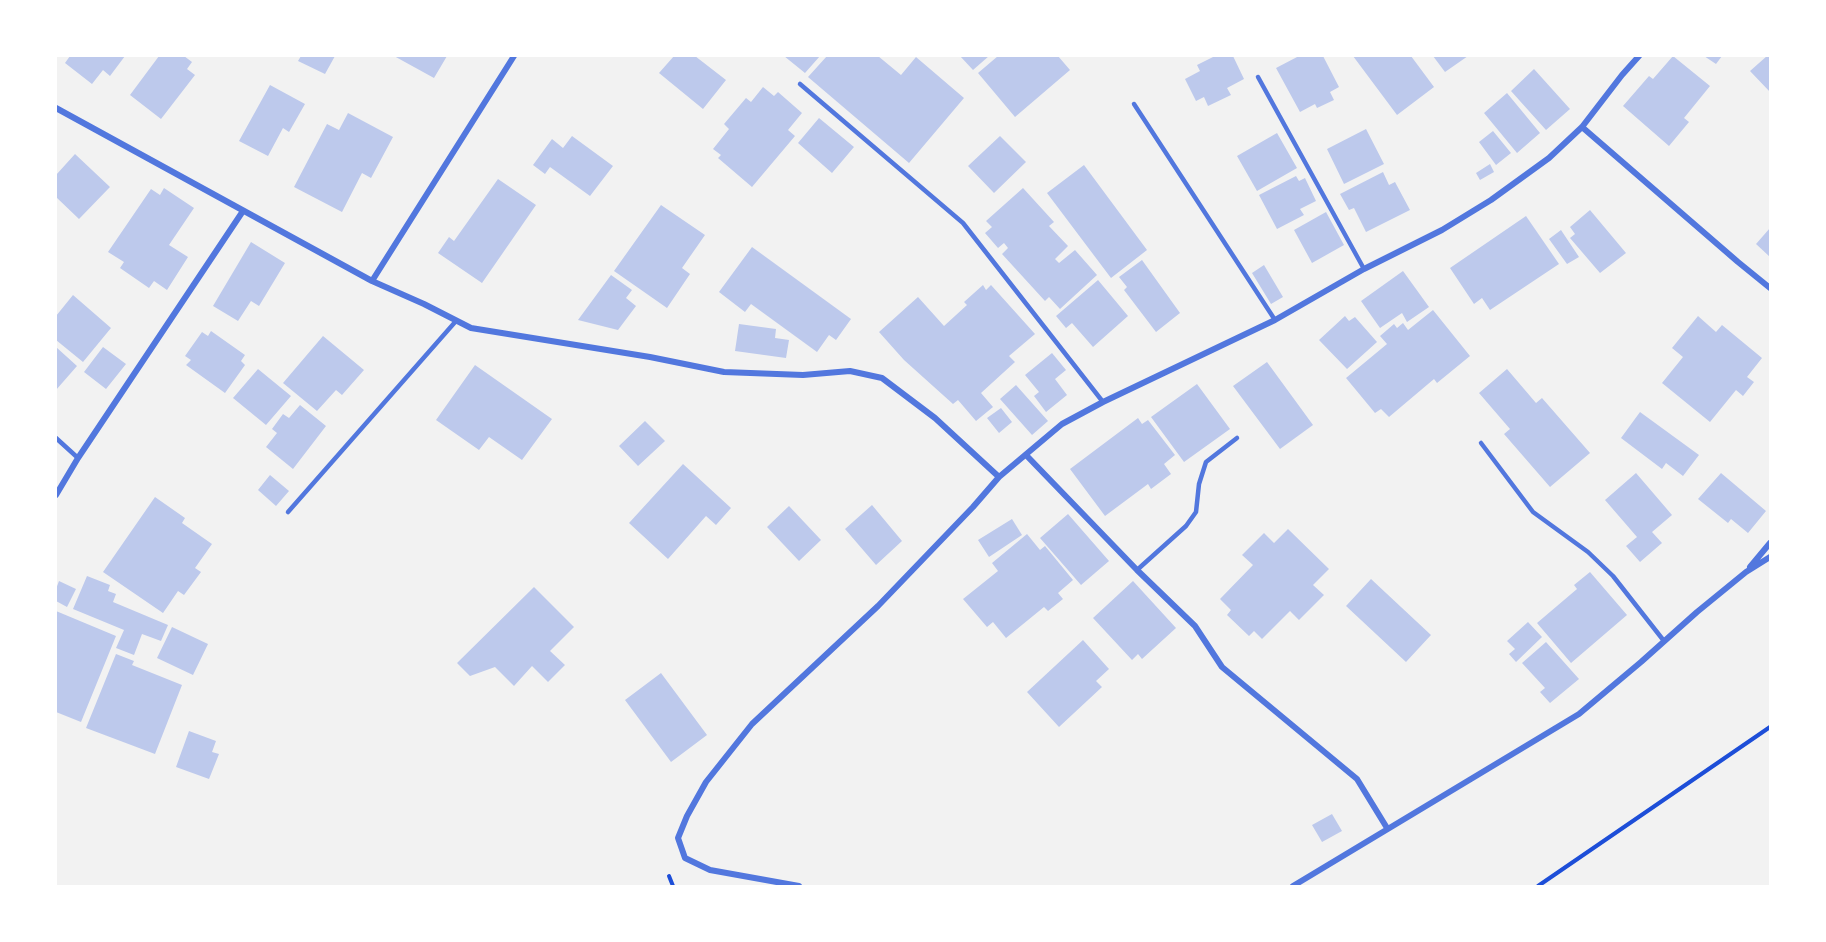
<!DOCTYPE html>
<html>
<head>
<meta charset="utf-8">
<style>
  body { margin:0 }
  #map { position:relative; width:1826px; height:942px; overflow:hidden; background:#f2f2f2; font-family:"Noto Sans",sans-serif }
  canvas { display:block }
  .frame { position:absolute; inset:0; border:57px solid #fff; pointer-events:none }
</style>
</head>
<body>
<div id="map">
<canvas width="1826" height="942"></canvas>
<div class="frame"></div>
</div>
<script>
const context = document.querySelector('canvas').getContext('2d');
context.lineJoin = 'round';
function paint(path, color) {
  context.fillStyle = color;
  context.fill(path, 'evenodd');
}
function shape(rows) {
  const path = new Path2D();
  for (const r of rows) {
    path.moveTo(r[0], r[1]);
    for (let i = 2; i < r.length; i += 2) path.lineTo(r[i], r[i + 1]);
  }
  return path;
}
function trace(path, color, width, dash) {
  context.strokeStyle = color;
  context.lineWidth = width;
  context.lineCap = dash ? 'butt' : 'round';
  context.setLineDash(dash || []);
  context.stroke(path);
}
const building = shape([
  [70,56,125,56,110,76,103,70,92,84,65,63],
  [159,56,184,56,192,62,187,69,195,75,161,119,130,95],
  [301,56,335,56,325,74,298,61],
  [394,56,447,56,434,78],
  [674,56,695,56,726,80,703,109,659,73],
  [784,56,820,56,805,73],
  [827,56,878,56,901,75,916,57,964,98,909,163,808,77],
  [960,56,989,56,973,70],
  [998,56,1058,56,1070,70,1015,117,978,73],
  [1215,56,1233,56,1244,79,1227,88,1231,95,1208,106,1204,97,1196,101,1185,79,1200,71,1197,65],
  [1299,56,1323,56,1339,87,1330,92,1334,100,1317,108,1315,104,1300,112,1276,68],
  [1353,56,1411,56,1434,87,1397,115],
  [1433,56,1468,56,1445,72],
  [1673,56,1710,86,1684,118,1689,122,1669,146,1623,106,1649,76,1653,79],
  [1704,56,1722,56,1716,64],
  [1767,56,1770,56,1770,92,1750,71],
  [1534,69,1570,109,1546,130,1511,91],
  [270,85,305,104,289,132,283,128,268,156,239,141],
  [763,87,774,96,778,92,802,113,788,130,795,136,752,187,718,158,721,155,713,149,729,129,724,124,746,98,751,102],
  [1507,93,1540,133,1517,153,1484,113],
  [348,113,393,137,371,178,362,173,342,212,294,187,327,124,339,130],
  [819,118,854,147,832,173,798,143],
  [1366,129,1384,164,1344,184,1327,149],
  [1493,131,1511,153,1496,165,1479,142],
  [1277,133,1297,168,1257,191,1237,156],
  [572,136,613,166,590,196,550,167,545,174,533,165,552,139,563,148],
  [1000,136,1026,162,994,193,968,166],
  [75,154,110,187,79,219,56,197,56,175],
  [1490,164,1494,172,1480,180,1476,173],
  [1084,165,1147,250,1111,278,1047,193],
  [1383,172,1389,185,1395,182,1410,210,1366,232,1354,208,1349,210,1340,194],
  [1296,176,1299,181,1305,178,1316,201,1300,209,1304,215,1277,229,1259,195],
  [498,179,536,205,482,283,438,253,449,237,454,241],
  [164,188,194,208,169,245,188,257,167,290,154,281,149,288,120,268,124,262,108,252,151,189,160,195],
  [1023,188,1054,222,1049,226,1068,246,1055,259,1059,263,1075,250,1097,275,1060,309,1049,297,1045,301,1002,254,1008,248,1004,243,998,248,985,233,992,227,986,221],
  [661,205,705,235,682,268,690,274,667,308,614,271],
  [1590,210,1626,253,1600,273,1570,238,1575,234,1570,227],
  [1326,212,1344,245,1312,263,1294,230],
  [1526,216,1559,264,1490,310,1482,298,1474,304,1450,268],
  [1770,228,1770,257,1756,244],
  [1561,230,1579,257,1567,264,1549,239],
  [251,242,285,263,259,306,251,301,238,321,213,306],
  [752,247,851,319,836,340,829,335,817,352,751,304,745,312,719,292],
  [1142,260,1180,313,1156,332,1124,290,1127,287,1119,277],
  [1264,265,1283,297,1271,304,1252,273],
  [1403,271,1429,307,1407,322,1402,313,1380,328,1361,301],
  [611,275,632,290,626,298,636,306,618,330,578,320],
  [1098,280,1128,316,1093,347,1072,323,1066,328,1056,316],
  [983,285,986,290,991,285,1035,334,1009,356,1015,362,981,393,993,407,976,421,958,400,953,404,904,360,879,332,918,297,944,326,967,305,964,302],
  [73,295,111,328,83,362,56,340,56,316],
  [1433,310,1470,356,1437,383,1434,379,1389,417,1381,409,1375,413,1346,378,1387,344,1380,336,1394,324,1397,328,1403,323,1408,330],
  [1345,316,1349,321,1355,317,1377,342,1347,369,1319,340],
  [1698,316,1716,332,1722,325,1762,358,1747,377,1754,382,1743,396,1736,390,1710,422,1662,383,1683,357,1672,348],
  [739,324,776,329,775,338,789,340,786,358,735,351],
  [211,331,245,355,241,361,245,365,225,393,186,365,191,360,185,356,202,332,208,336],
  [323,336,364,370,342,395,336,390,317,411,283,383],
  [56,347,77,366,56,390],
  [103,347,126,364,106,389,84,372],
  [1052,353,1066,370,1055,379,1067,395,1046,412,1034,396,1039,392,1025,375],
  [1267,362,1313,425,1280,449,1233,386],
  [475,365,552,419,522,460,489,437,479,450,436,420],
  [258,369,291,396,266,425,233,398],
  [1507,369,1536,403,1542,398,1590,453,1550,487,1504,434,1510,429,1479,393],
  [1197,384,1230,429,1184,462,1151,417],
  [1016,385,1048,421,1032,435,1000,399],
  [300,405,326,426,293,469,266,447,277,433,272,429,283,414,289,418],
  [1001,408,1012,422,999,433,987,418],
  [1640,412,1699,455,1683,476,1666,463,1662,469,1621,438],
  [1138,418,1142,424,1148,420,1175,455,1164,464,1171,474,1151,489,1148,484,1105,516,1070,469],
  [645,421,665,441,638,466,619,446],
  [683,464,731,508,716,525,706,516,668,559,629,523],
  [1636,473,1672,515,1652,532,1662,543,1640,562,1626,546,1637,537,1605,500],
  [1721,473,1766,511,1748,533,1731,519,1728,523,1698,499],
  [270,475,289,491,276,506,258,490],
  [155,497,185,518,182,523,212,544,195,568,201,572,184,595,178,591,163,613,103,572],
  [872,505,902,541,876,565,845,529],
  [789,506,821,540,799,561,767,527],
  [1068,514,1109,561,1081,585,1040,538],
  [1012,519,1022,535,989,557,978,540],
  [1288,529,1329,569,1313,585,1324,595,1299,620,1290,611,1262,639,1254,631,1249,636,1227,615,1231,610,1220,599,1253,565,1242,555,1264,533,1274,543],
  [1027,534,1040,550,1045,546,1073,580,1058,593,1063,599,1048,611,1044,607,1006,638,993,622,987,627,963,599,998,571,992,563],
  [1590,572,1627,615,1571,663,1537,623,1577,589,1574,585],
  [87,576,110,585,108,591,116,594,113,602,168,625,161,641,142,634,134,655,116,648,124,630,73,609],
  [1371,579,1431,635,1406,662,1346,606],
  [59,581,76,589,67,607,56,601,56,589],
  [1133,581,1176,628,1142,659,1138,654,1132,660,1093,618],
  [534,587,574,627,550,651,565,665,548,682,532,666,514,686,495,667,470,676,457,663],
  [56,611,116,636,81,722,56,712],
  [1528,622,1542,637,1516,662,1509,654,1515,649,1507,641],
  [172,627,208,644,193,675,157,658],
  [1083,640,1109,669,1096,681,1102,687,1059,727,1027,692],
  [1546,642,1579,679,1550,703,1540,692,1545,688,1522,663],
  [116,654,134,661,132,665,182,685,155,754,86,728],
  [661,673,707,735,671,762,625,700],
  [189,731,216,741,212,752,219,754,209,779,176,767],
  [1332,814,1342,831,1322,842,1312,825]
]);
const path = shape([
  [669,876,673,886],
  [1538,886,1770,727]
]);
const service = shape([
  [1258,77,1364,269],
  [800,84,963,223,1103,402],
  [1134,104,1275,320],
  [56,438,78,458],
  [1481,443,1533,512,1588,552,1613,576,1664,641],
  [288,512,456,321],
  [1137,570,1186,526,1196,512,1199,484,1206,462,1237,438]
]);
const minor = shape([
  [56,108,372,281,424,304,471,328,650,357,724,372,803,375,850,371,882,378,935,418,999,477],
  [1582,127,1738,262,1770,288],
  [372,281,514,56],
  [1026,455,1137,570,1195,626,1222,667,1357,779,1387,828],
  [56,495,78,458,243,211],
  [1750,567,1770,543],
  [799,886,710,870,685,858,678,838,687,816,706,782,752,724,878,606,973,507,999,477,1062,424,1103,402,1275,320,1364,269,1442,230,1491,200,1549,158,1582,127,1622,75,1639,56],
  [1293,886,1579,714,1641,662,1697,612,1746,572,1770,557]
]);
paint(building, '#bdc9ec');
trace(path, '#1d4ed8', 4);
trace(service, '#5277de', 4.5);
trace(minor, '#5277de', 6);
</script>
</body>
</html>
